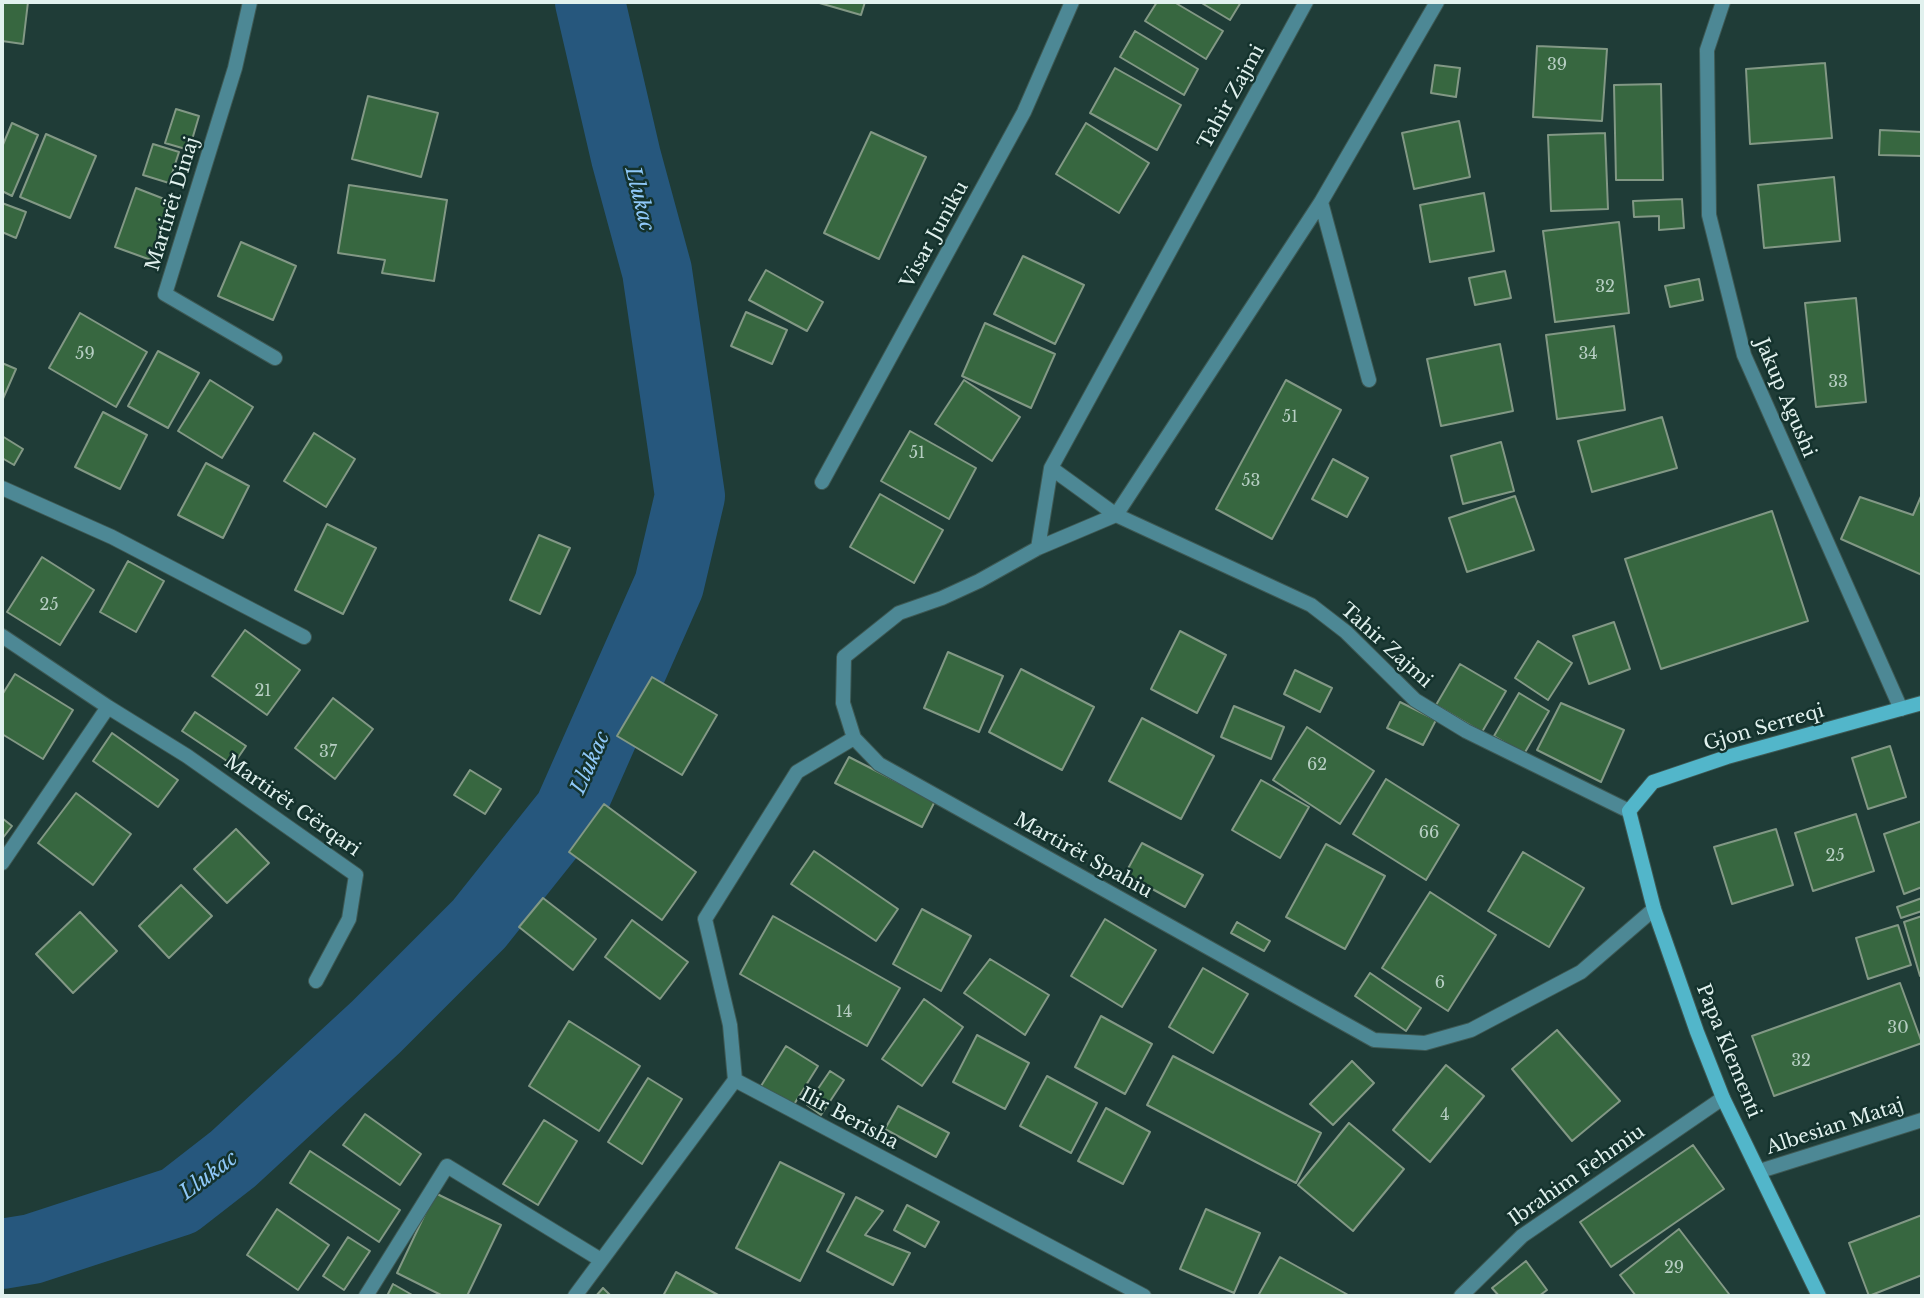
<!DOCTYPE html>
<html>
<head>
<meta charset="utf-8">
<style>
  body { margin:0 }
  #map { position:relative; width:1924px; height:1298px; overflow:hidden; background:#1f3c37; font-family:"Libre Baskerville",serif }
  canvas { display:block }
  .frame { position:absolute; inset:0; border:4px solid #e1f1ee; pointer-events:none }
</style>
</head>
<body>
<div id="map">
<canvas width="1924" height="1298"></canvas>
<div class="frame"></div>
</div>
<script>
const context = document.querySelector('canvas').getContext('2d');
context.lineJoin = 'round';
function shape(rows) {
  const path = new Path2D();
  for (const r of rows) {
    path.moveTo(r[0], r[1]);
    for (let i = 2; i < r.length; i += 2) path.lineTo(r[i], r[i + 1]);
  }
  return path;
}
function trace(path, color, width, dash) {
  context.strokeStyle = color;
  context.lineWidth = width;
  context.lineCap = dash ? 'butt' : 'round';
  context.setLineDash(dash || []);
  context.stroke(path);
}
function paint(path, color) {
  context.fillStyle = color;
  context.fill(path, 'evenodd');
}
function label(font, color, halo, rows, align = 'center') {
  context.font = font + ' "Libre Baskerville",serif';
  context.lineWidth = 5;
  context.setLineDash([]);
  context.textBaseline = 'middle';
  context.strokeStyle = halo;
  context.fillStyle = color;
  for (const [text, x, y, turn = 0] of rows) {
    context.save();
    context.translate(x, y);
    context.rotate((+turn || 0) * Math.PI / 180);
    context.textAlign = isNaN(turn) ? turn : align;
    if (halo) context.strokeText(text, 0, 0);
    context.fillText(text, 0, 0);
    context.restore();
  }
}
const river = shape([
  [2,1254,32,1249,179,1201,233,1159,376,1027,479,924,569,811,669,585,690,496,657,271,626,157,590,2]
]);
const building = shape([
  [2,2,28,2,23,44,2,41,2,2],
  [816,2,865,2,861,15,816,2],
  [1157,2,1174,2,1223,31,1206,59,1145,21,1157,2],
  [1200,2,1241,2,1230,20,1200,2],
  [1135,31,1198,69,1184,95,1120,57,1135,31],
  [1537,46,1607,49,1602,121,1533,117,1537,46],
  [1825,63,1832,138,1750,144,1746,69,1825,63],
  [1435,65,1460,68,1456,97,1431,93,1435,65],
  [1115,68,1181,105,1157,150,1090,113,1115,68],
  [1661,84,1663,180,1616,180,1614,85,1661,84],
  [368,96,438,113,421,177,352,159,368,96],
  [176,109,199,116,189,150,165,143,176,109],
  [1459,121,1470,177,1414,189,1402,133,1459,121],
  [12,123,38,135,12,196,2,191,2,147,12,123],
  [1086,123,1149,163,1119,213,1056,174,1086,123],
  [1880,130,1922,132,1922,156,1879,155,1880,130],
  [871,132,926,157,879,259,824,233,871,132],
  [1605,133,1608,209,1551,211,1548,135,1605,133],
  [46,134,96,156,70,218,20,197,46,134],
  [153,144,179,152,169,183,143,175,153,144],
  [1834,177,1840,241,1764,248,1758,185,1834,177],
  [349,185,447,200,434,281,382,273,385,260,338,253,349,185],
  [136,188,172,202,151,260,115,247,136,188],
  [1484,193,1494,251,1430,262,1420,205,1484,193],
  [1682,199,1684,228,1659,230,1659,216,1634,217,1633,201,1682,199],
  [2,203,26,212,16,238,2,232,2,203],
  [1619,222,1629,313,1555,322,1543,231,1619,222],
  [241,242,296,266,273,320,218,296,241,242],
  [1023,256,1084,285,1055,344,994,314,1023,256],
  [766,270,823,302,807,331,749,300,766,270],
  [1505,271,1511,298,1475,305,1469,278,1505,271],
  [1699,279,1703,300,1670,307,1665,286,1699,279],
  [1856,298,1866,402,1816,407,1805,303,1856,298],
  [746,312,787,330,772,364,731,346,746,312],
  [80,313,147,352,116,407,49,368,80,313],
  [985,323,1055,354,1031,408,962,376,985,323],
  [1614,326,1625,410,1557,419,1546,335,1614,326],
  [1500,344,1513,411,1441,426,1427,359,1500,344],
  [158,351,199,373,168,428,128,406,158,351],
  [2,363,16,369,2,401,2,363],
  [210,380,253,407,222,458,178,431,210,380],
  [964,380,1020,417,992,461,935,424,964,380],
  [1286,380,1341,410,1272,539,1216,509,1286,380],
  [103,412,147,435,120,489,75,467,103,412],
  [1662,417,1677,468,1592,492,1578,441,1662,417],
  [910,431,976,468,949,519,881,481,910,431],
  [314,433,355,459,326,507,284,481,314,433],
  [2,436,23,449,14,465,2,458,2,436],
  [1501,442,1514,491,1463,504,1451,456,1501,442],
  [1333,459,1368,478,1347,517,1312,499,1333,459],
  [206,463,249,486,223,538,178,515,206,463],
  [880,494,943,530,914,583,850,547,880,494],
  [1922,494,1922,575,1841,539,1860,497,1913,515,1922,494],
  [1515,496,1534,550,1467,572,1449,518,1515,496],
  [1772,511,1808,621,1661,669,1625,559,1772,511],
  [327,524,376,548,343,614,295,590,327,524],
  [539,535,570,548,540,614,510,600,539,535],
  [42,557,94,590,60,645,7,612,42,557],
  [128,561,164,581,136,632,100,612,128,561],
  [1614,622,1630,669,1589,684,1573,636,1614,622],
  [245,630,300,670,267,715,212,676,245,630],
  [1180,631,1226,655,1197,713,1151,689,1180,631],
  [1538,641,1572,663,1548,700,1515,678,1538,641],
  [948,652,1003,676,979,732,924,708,948,652],
  [1460,664,1506,691,1482,732,1436,705,1460,664],
  [1021,669,1094,707,1062,770,989,732,1021,669],
  [1295,670,1332,688,1320,712,1284,694,1295,670],
  [15,674,73,710,43,759,2,734,2,695,15,674],
  [652,677,717,715,682,775,617,736,652,677],
  [1519,693,1549,711,1524,754,1494,736,1519,693],
  [333,698,373,729,335,779,295,748,333,698],
  [1400,702,1436,720,1423,745,1387,728,1400,702],
  [1561,703,1624,730,1601,782,1537,750,1561,703],
  [1234,706,1284,727,1271,759,1221,737,1234,706],
  [195,712,246,746,233,765,182,731,195,712],
  [1142,718,1214,756,1181,819,1109,781,1142,718],
  [1307,727,1374,771,1340,824,1273,780,1307,727],
  [112,733,178,780,158,807,93,761,112,733],
  [1890,746,1906,797,1868,809,1852,758,1890,746],
  [849,757,935,801,922,827,835,783,849,757],
  [470,770,501,789,485,814,454,795,470,770],
  [1386,779,1459,825,1426,880,1353,834,1386,779],
  [1261,780,1309,807,1280,858,1232,830,1261,780],
  [76,793,131,834,93,885,38,843,76,793],
  [604,804,696,872,662,920,569,852,604,804],
  [1856,814,1874,871,1813,891,1795,833,1856,814],
  [2,818,12,826,2,839,2,818],
  [1922,821,1922,887,1904,894,1884,834,1922,821],
  [236,829,269,863,227,903,194,869,236,829],
  [1776,829,1793,885,1732,904,1714,847,1776,829],
  [1142,843,1203,875,1185,907,1125,874,1142,843],
  [1326,844,1385,876,1345,949,1286,917,1326,844],
  [814,851,898,909,876,941,791,884,814,851],
  [1523,852,1584,888,1549,947,1488,911,1523,852],
  [181,885,212,916,169,958,139,926,181,885],
  [1430,892,1496,935,1448,1011,1382,968,1430,892],
  [543,898,596,939,573,970,519,927,543,898],
  [1922,898,1922,911,1901,918,1897,907,1922,898],
  [922,909,971,936,941,991,893,964,922,909],
  [80,912,117,951,73,993,36,954,80,912],
  [773,916,900,988,867,1046,740,974,773,916],
  [1922,916,1922,976,1920,976,1904,922,1922,916],
  [1105,919,1156,950,1122,1007,1071,976,1105,919],
  [632,920,688,962,660,999,605,957,632,920],
  [1237,922,1270,941,1264,951,1231,933,1237,922],
  [1898,925,1911,965,1868,979,1856,938,1898,925],
  [990,959,1049,995,1025,1035,964,993,990,959],
  [1203,968,1248,994,1213,1053,1169,1027,1203,968],
  [1370,973,1421,1008,1406,1031,1355,996,1370,973],
  [1900,983,1922,1043,1774,1096,1752,1036,1900,983],
  [924,999,963,1027,922,1086,882,1059,924,999],
  [1101,1016,1152,1044,1125,1094,1075,1067,1101,1016],
  [569,1021,640,1066,599,1131,529,1086,569,1021],
  [1557,1030,1620,1101,1572,1141,1512,1069,1557,1030],
  [977,1035,1029,1063,1005,1109,953,1082,977,1035],
  [786,1046,818,1066,793,1106,761,1086,786,1046],
  [1173,1056,1321,1133,1296,1183,1147,1105,1173,1056],
  [1352,1061,1374,1083,1333,1125,1310,1104,1352,1061],
  [1446,1065,1484,1096,1430,1162,1393,1130,1446,1065],
  [830,1071,844,1080,821,1115,807,1105,830,1071],
  [1047,1076,1097,1103,1071,1153,1020,1126,1047,1076],
  [648,1078,682,1099,642,1164,608,1142,648,1078],
  [898,1106,949,1133,936,1157,885,1129,898,1106],
  [1106,1108,1150,1132,1123,1184,1078,1161,1106,1108],
  [365,1114,421,1154,400,1185,343,1145,365,1114],
  [544,1120,577,1141,538,1205,503,1184,544,1120],
  [1349,1123,1404,1169,1353,1231,1298,1185,1349,1123],
  [1693,1145,1724,1189,1611,1267,1580,1222,1693,1145],
  [310,1151,400,1210,379,1242,290,1183,310,1151],
  [780,1162,844,1194,800,1281,736,1248,780,1162],
  [435,1193,501,1225,467,1296,443,1296,397,1273,435,1193],
  [856,1197,883,1211,865,1235,910,1253,893,1285,827,1251,856,1197],
  [907,1205,939,1222,925,1247,894,1230,907,1205],
  [277,1209,329,1245,298,1290,247,1255,277,1209],
  [1206,1209,1260,1233,1234,1293,1180,1269,1206,1209],
  [1922,1215,1922,1275,1869,1296,1849,1243,1922,1215],
  [1679,1229,1729,1294,1726,1296,1636,1296,1620,1275,1679,1229],
  [348,1237,370,1251,344,1290,323,1276,348,1237],
  [1280,1257,1350,1296,1258,1296,1280,1257],
  [1526,1261,1547,1290,1539,1296,1499,1296,1492,1288,1526,1261],
  [676,1272,720,1296,663,1296,676,1272],
  [393,1284,414,1296,387,1296,393,1284],
  [603,1288,611,1296,596,1296,603,1288]
]);
const street = shape([
  [250,2,235,68,165,294,275,358],
  [1437,2,1321,202,1116,515,1038,548,979,581,942,598,899,613,844,657,843,703,854,738,879,764,1374,1040,1425,1043,1471,1030,1581,972,1654,909],
  [1723,2,1707,50,1709,215,1744,355,1901,709],
  [1321,202,1369,380],
  [1051,468,1116,515,1311,605,1346,632,1415,700,1466,731,1629,811],
  [822,482,1024,112,1072,2],
  [2,488,112,537,304,637],
  [1038,548,1051,468,1306,2],
  [2,636,108,707,187,756,356,875,349,919,316,981],
  [2,863,108,707],
  [735,1080,1144,1296],
  [735,1080,730,1025,705,919,797,772,854,738],
  [1760,1171,1922,1120],
  [366,1296,447,1166,601,1260],
  [575,1296,735,1080],
  [1461,1296,1522,1236,1723,1098]
]);
const secondary = shape([
  [1819,1296,1723,1098,1697,1032,1654,909,1629,811,1653,782,1727,757,1922,703]
]);
const numberNames = [
  ["39",1557,65],
  ["32",1605,287],
  ["59",85,354],
  ["34",1588,354],
  ["33",1838,382],
  ["51",1290,417],
  ["51",917,453],
  ["53",1251,481],
  ["25",49,605],
  ["21",263,691],
  ["37",328,752],
  ["62",1317,765],
  ["66",1429,833],
  ["25",1835,856],
  ["6",1440,983],
  ["14",844,1012],
  ["30",1898,1028],
  ["32",1801,1061],
  ["4",1445,1115],
  ["29",1674,1268]
];
const streetNames = [
  ["Tahir Zajmi",1232,97,-61],
  ["Martirët Dinaj",173,204,-73],
  ["Visar Juniku",935,235,-61],
  ["Jakup Agushi",1785,398,67],
  ["Tahir Zajmi",1386,646,42],
  ["Gjon Serreqi",1764,728,-16],
  ["Martirët Gërqari",292,806,35],
  ["Martirët Spahiu",1083,856,29],
  ["Papa Klementi",1728,1051,68],
  ["Ilir Berisha",849,1119,28],
  ["Albesian Mataj",1835,1127,-18],
  ["Ibrahim Fehmiu",1577,1176,-35]
];
const waterNames = [
  ["Llukac",639,199,76],
  ["Llukac",591,763,-66],
  ["Llukac",209,1176,-37]
];
trace(river, '#26577d', 70);
paint(building, '#376740');
trace(building, '#829885', 2);
trace(street, '#3e5954', 16);
trace(secondary, '#3e5954', 16);
trace(street, '#4d8895', 14);
trace(secondary, '#52b6ca', 14);
label('16px', '#b6cec2', null, numberNames);
label('19px', '#e1f1ee', '#14322d', streetNames);
label('italic 21px', '#8fc8f8', '#14322d', waterNames);
</script>
</body>
</html>
